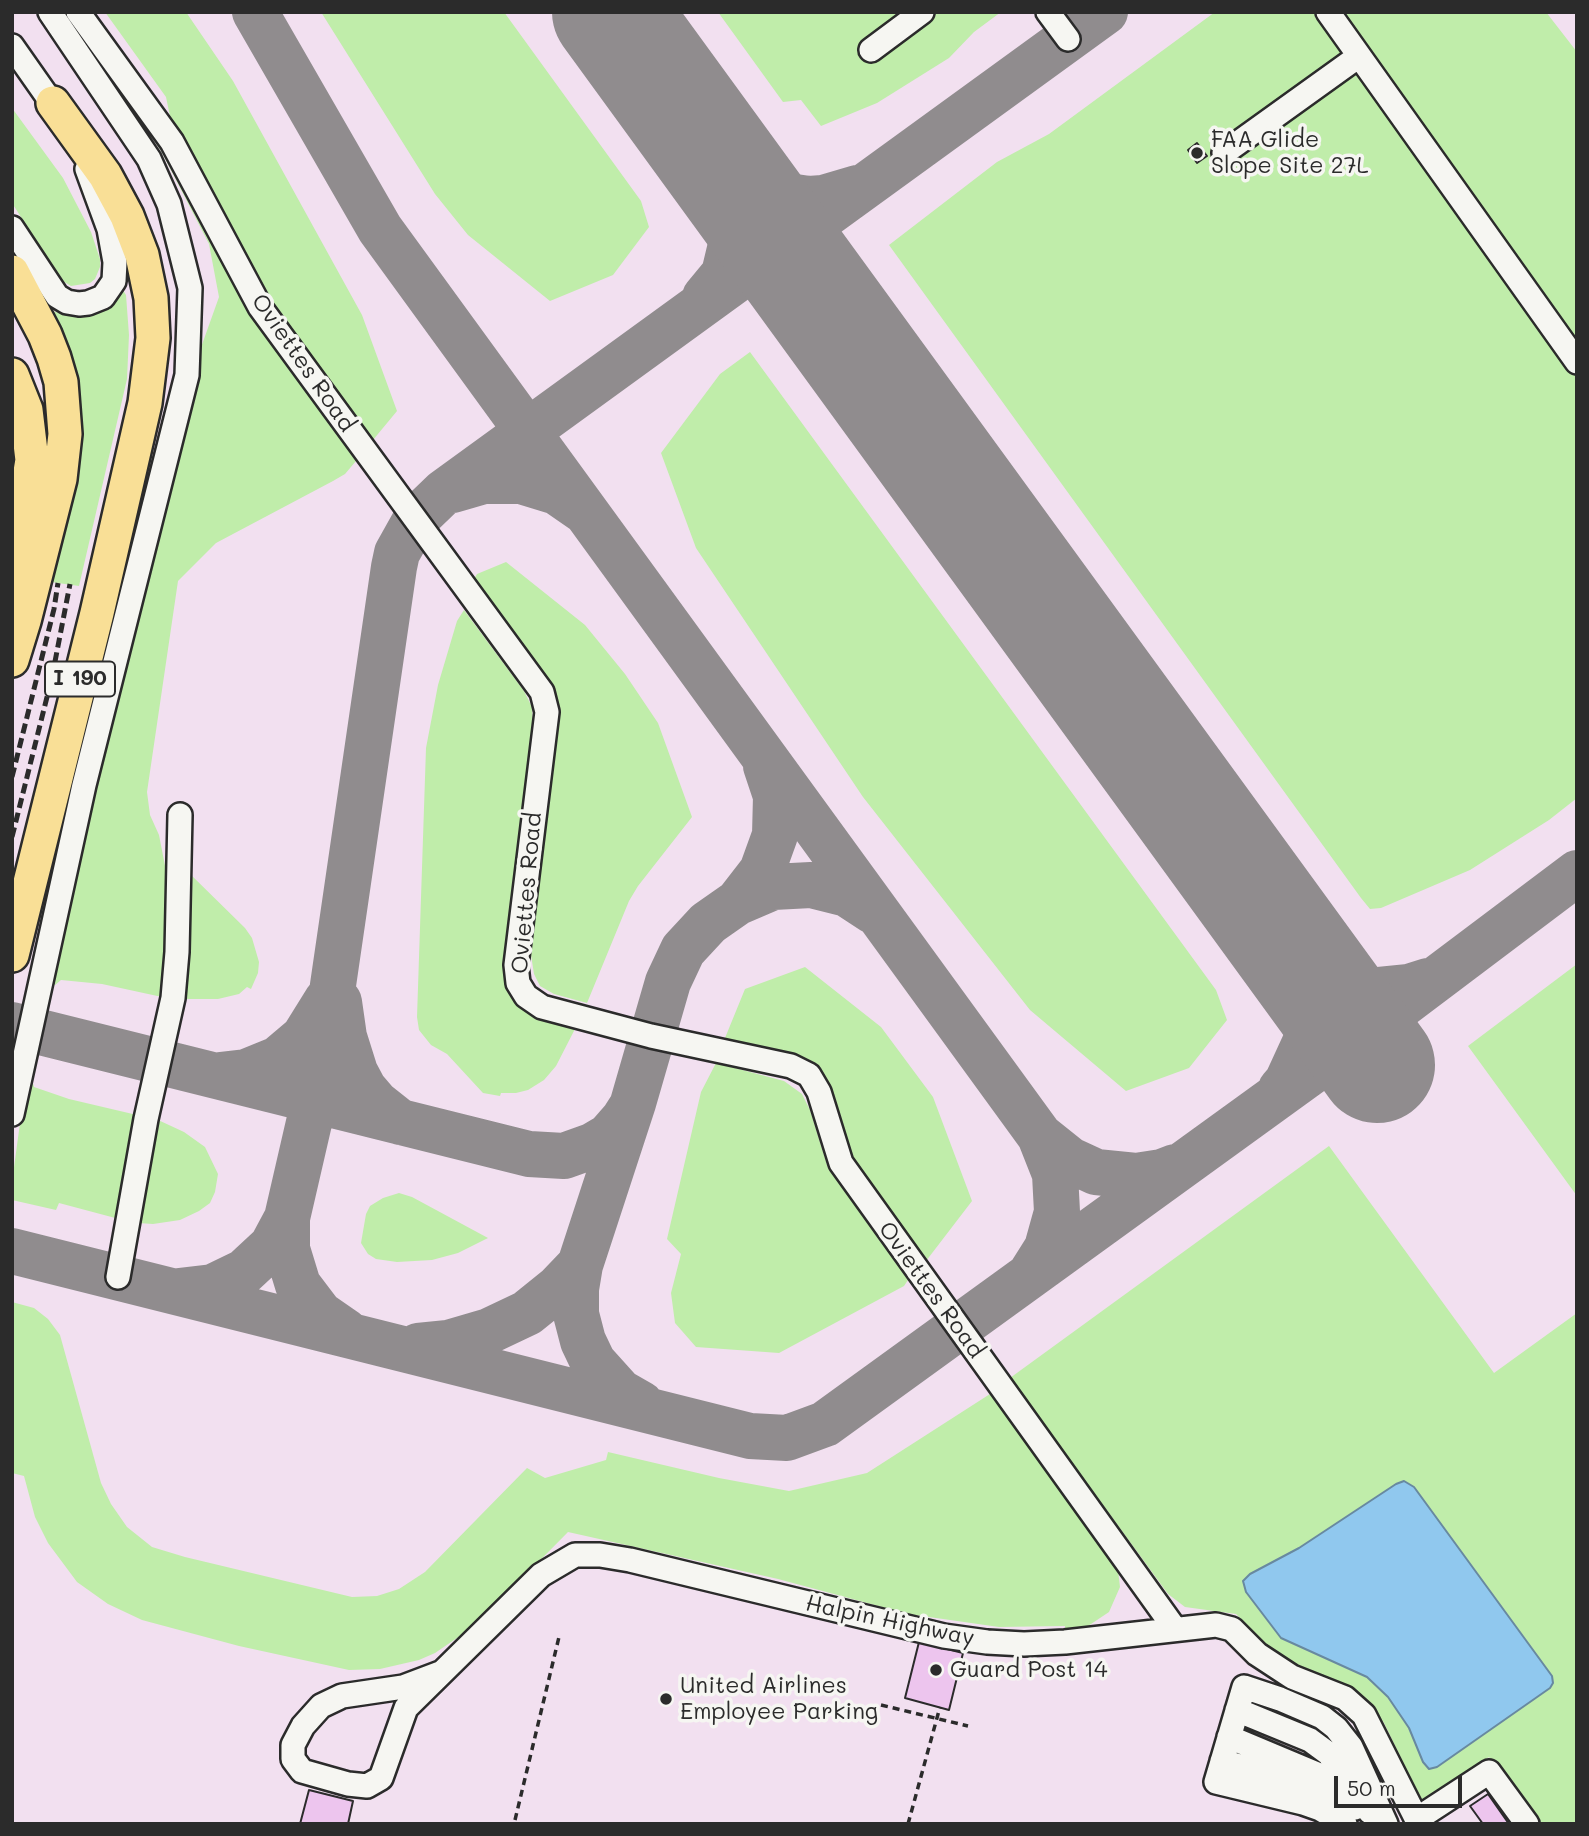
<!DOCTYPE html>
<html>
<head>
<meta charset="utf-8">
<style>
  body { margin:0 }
  #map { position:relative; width:1589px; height:1836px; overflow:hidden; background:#f4ecf1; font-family:Mali,sans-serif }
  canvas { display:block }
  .frame { position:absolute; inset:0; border:14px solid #2b2b2b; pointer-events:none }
  .scale { position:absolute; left:1334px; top:1776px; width:128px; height:32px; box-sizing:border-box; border:4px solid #2b2b2b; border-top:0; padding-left:9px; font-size:21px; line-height:24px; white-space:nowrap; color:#2b2b2b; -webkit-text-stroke:5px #f6f6f2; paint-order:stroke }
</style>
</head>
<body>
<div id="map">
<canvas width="1589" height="1836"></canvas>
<div class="frame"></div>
<div class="scale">50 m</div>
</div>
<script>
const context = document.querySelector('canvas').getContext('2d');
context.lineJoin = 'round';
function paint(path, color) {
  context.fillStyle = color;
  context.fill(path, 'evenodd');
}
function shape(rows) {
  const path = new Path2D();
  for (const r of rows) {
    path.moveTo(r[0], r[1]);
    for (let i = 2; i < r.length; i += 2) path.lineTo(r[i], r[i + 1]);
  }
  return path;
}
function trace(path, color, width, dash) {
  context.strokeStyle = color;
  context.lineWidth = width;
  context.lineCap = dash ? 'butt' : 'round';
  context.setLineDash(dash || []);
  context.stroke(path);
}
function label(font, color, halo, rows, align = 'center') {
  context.font = font + ' Mali,sans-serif';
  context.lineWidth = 7;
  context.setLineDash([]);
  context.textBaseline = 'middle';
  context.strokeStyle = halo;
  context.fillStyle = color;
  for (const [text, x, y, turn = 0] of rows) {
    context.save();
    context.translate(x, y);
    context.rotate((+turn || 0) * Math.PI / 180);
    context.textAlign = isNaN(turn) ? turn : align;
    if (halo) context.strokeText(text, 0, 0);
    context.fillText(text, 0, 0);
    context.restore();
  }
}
const built = shape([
  [12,12,1577,12,1577,1824,12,1824]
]);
const green = shape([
  [105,12,186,12,233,81,362,315,397,411,373,440,271,301,171,121,166,97],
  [321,12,504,12,641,201,649,227,613,275,550,301,468,235,435,194],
  [718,12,1001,12,974,32,949,58,877,103,821,126,801,100,783,102],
  [1215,12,1546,12,1577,52,1577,798,1549,820,1470,870,1381,908,1370,909,1361,898,889,245,997,162,1049,134],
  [12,108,63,178,91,232,100,259,100,267,95,279,90,283,71,286,61,280,12,203],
  [134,111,145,120,166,150,250,315,356,461,345,474,333,481,216,543,178,581,147,792,150,815,159,835,168,881,168,954,162,997,102,984,61,980,55,985,48,983,194,367,219,297,209,244,161,151],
  [123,290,126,295,129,335,127,379,79,586,51,582,52,311,68,315,90,314,113,301],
  [750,352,1216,990,1227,1020,1189,1068,1126,1091,1030,1010,863,797,696,548,661,453,720,374],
  [506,562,585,625,625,674,658,723,692,817,638,886,629,901,587,1003,554,994,540,986,534,974,531,955,559,711,555,693,544,675,474,579,477,574],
  [464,610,524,691,532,707,533,725,503,971,505,981,510,994,517,1005,530,1013,576,1027,556,1066,544,1080,528,1090,516,1093,501,1093,500,1096,483,1093,447,1054,431,1045,419,1030,417,1017,426,748,438,685,457,621],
  [189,873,245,928,252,938,259,962,258,973,251,989,247,987,239,994,218,999,184,999],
  [1577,964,1577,1196,1468,1046],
  [805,967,881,1027,933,1097,972,1201,926,1261,854,1161,829,1084,822,1073,803,1059,725,1038,745,989],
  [716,1063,784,1081,802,1094,810,1110,828,1168,908,1280,904,1286,779,1353,696,1347,675,1323,671,1293,681,1254,667,1239,701,1092],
  [26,1079,32,1080,34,1087,69,1099,137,1115,119,1219,59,1203,56,1210,12,1200,12,1182],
  [156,1119,184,1132,205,1147,218,1174,215,1192,210,1203,199,1211,180,1220,153,1224,138,1223],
  [1329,1146,1494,1373,1577,1313,1577,1824,1537,1824,1489,1757,1431,1799,1421,1800,1384,1723,1372,1706,1356,1693,1340,1682,1293,1663,1276,1654,1236,1614,1185,1607,1168,1594,1010,1378],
  [399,1193,412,1197,488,1238,458,1253,432,1260,397,1262,376,1259,368,1254,361,1243,366,1214,370,1206,383,1198],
  [12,1302,34,1308,48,1319,60,1335,101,1483,111,1504,127,1527,152,1547,185,1557,352,1597,377,1596,399,1589,425,1572,527,1468,545,1478,606,1460,608,1452,719,1478,789,1491,867,1473,990,1394,1118,1570,1120,1587,1109,1612,1088,1626,1065,1631,1065,1626,999,1627,908,1614,778,1579,568,1532,476,1625,435,1653,419,1660,380,1669,349,1670,239,1646,142,1620,108,1604,77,1582,48,1543,35,1517,24,1476,12,1473]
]);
const water = shape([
  [1404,1481,1414,1487,1552,1676,1553,1683,1550,1688,1437,1767,1429,1769,1423,1762,1409,1728,1388,1697,1367,1677,1281,1638,1246,1592,1243,1581,1250,1574,1299,1548,1396,1484,1404,1481]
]);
const taxiway = shape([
  [255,12,380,229,1040,1136,1070,1160,1096,1172,1136,1176,1162,1172,1175,1167],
  [711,150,731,170,755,185,781,195,809,199,823,198,857,188],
  [705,297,724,274,734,232,730,189,711,150],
  [453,490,484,481,521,481,557,492,583,510],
  [738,902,762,871,775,835,776,796,766,766],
  [1299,955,1330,980,1369,991,1409,987,1428,981],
  [339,1002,344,1037,355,1072,364,1089,376,1103,400,1122],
  [12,1025,529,1154,564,1156,592,1146,609,1136,623,1120,630,1109],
  [220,1075,246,1072,278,1059,304,1037,327,1000],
  [1281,1089,1287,1082,1309,1034,1308,994,1299,955],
  [287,1218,287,1249,298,1285,320,1314,346,1332],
  [12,1251,750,1436,787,1438,825,1424,1358,1038,1577,873],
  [1030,1275,1047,1248,1057,1212,1055,1174,1040,1136],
  [179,1291,213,1287,244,1272,272,1246,287,1218,314,1101,332,992,394,567,397,553,416,519,444,492,1105,12],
  [418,1346,448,1343,489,1331,527,1313,558,1288,580,1265],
  [641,1404,620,1392,593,1362,583,1341,576,1314,576,1289,580,1265,633,1103,668,982,683,950,708,923,738,902,773,887,811,885,847,894,873,911]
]);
const runway = shape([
  [610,12,1377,1065]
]);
const building = shape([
  [1197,143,1207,156,1197,163,1188,150,1197,143],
  [919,1642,963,1653,949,1710,905,1698,919,1642],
  [309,1790,353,1801,348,1824,300,1824,309,1790],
  [1488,1794,1509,1824,1483,1824,1470,1806,1488,1794]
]);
const path = shape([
  [881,1705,968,1726],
  [515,1820,559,1637],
  [908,1824,940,1707]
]);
const minor = shape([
  [78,12,172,142,260,307,542,692,547,712,516,965,518,983,526,996,542,1007,651,1036,791,1066,809,1075,819,1092,841,1163,1175,1629],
  [1048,12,1068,39],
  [1328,12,1577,362],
  [12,46,59,113],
  [871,50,922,12],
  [1224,153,1359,56],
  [12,228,57,296,67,302,79,304,88,303,103,297,114,281,115,262,109,229,87,169],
  [12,1114,84,785,187,375,190,288,169,204,149,159,50,12],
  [118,1277,146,1119,173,998,177,952,180,815],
  [440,1673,403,1687,342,1696,321,1706,303,1726,293,1745,293,1759,302,1771,348,1784,367,1786,381,1778,406,1708,541,1575,575,1555,600,1555,630,1560,944,1636,987,1642,1024,1644,1065,1642,1216,1625,1232,1629,1257,1654,1292,1677,1345,1698,1364,1715,1419,1824],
  [1237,1710,1310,1740,1329,1754,1370,1812],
  [1229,1737,1322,1776,1355,1808],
  [1222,1761,1304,1784,1332,1809],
  [1417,1819,1489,1772,1527,1824],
  [1345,1824,1320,1809,1303,1803,1216,1782,1244,1687,1280,1699,1322,1717,1336,1728,1351,1747,1386,1824]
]);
const highway = shape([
  [12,272,45,335,54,358,61,382,65,434,60,479,24,621,12,660],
  [12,375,26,410,32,460,12,580],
  [12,955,97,613,145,403,153,338,151,298,142,255,127,216,105,175,53,103]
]);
const rail = shape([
  [12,777,54,609,58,583],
  [12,837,52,677,70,584]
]);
const markers = [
  [1197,153,7,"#2b2b2b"],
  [936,1670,7,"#2b2b2b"],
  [666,1699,7,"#2b2b2b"]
];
const shields = [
  [80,679,70]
];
const shieldNames = [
  ["I 190",80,679]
];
const poiNames = [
  ["FAA Glide",1211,140],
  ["Slope Site 27L",1211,166],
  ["Guard Post 14",950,1670],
  ["United Airlines",680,1686],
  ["Employee Parking",680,1712]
];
const streetNames = [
  ["Oviettes Road",303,363,55],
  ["Oviettes Road",527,893,-85],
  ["Oviettes Road",931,1290,54],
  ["Halpin Highway",890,1621,12]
];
paint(built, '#f2e0f0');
paint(green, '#c0edaa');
paint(water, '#90c8ee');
trace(water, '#6889a0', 2);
trace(taxiway, '#908c8e', 46);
trace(runway, '#908c8e', 116);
paint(building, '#edc5ee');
trace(building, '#2b2b2b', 2);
trace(minor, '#2b2b2b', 28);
trace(highway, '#2b2b2b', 38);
trace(path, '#2b2b2b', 3.5, [7, 5]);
trace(minor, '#f6f6f2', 23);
trace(highway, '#f9df96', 33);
trace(rail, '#2b2b2b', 5, [10, 5]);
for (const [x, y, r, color] of markers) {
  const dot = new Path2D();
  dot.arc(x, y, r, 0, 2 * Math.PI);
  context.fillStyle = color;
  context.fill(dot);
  trace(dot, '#f6f6f2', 2.5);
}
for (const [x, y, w] of shields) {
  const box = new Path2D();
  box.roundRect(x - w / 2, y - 17.5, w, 35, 5);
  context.fillStyle = '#f6f6f2';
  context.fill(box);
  trace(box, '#2b2b2b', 2);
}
label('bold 21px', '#2b2b2b', null, shieldNames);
label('23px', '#2b2b2b', '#f6f6f2', poiNames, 'left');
label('23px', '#2b2b2b', '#f6f6f2', streetNames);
</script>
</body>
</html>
